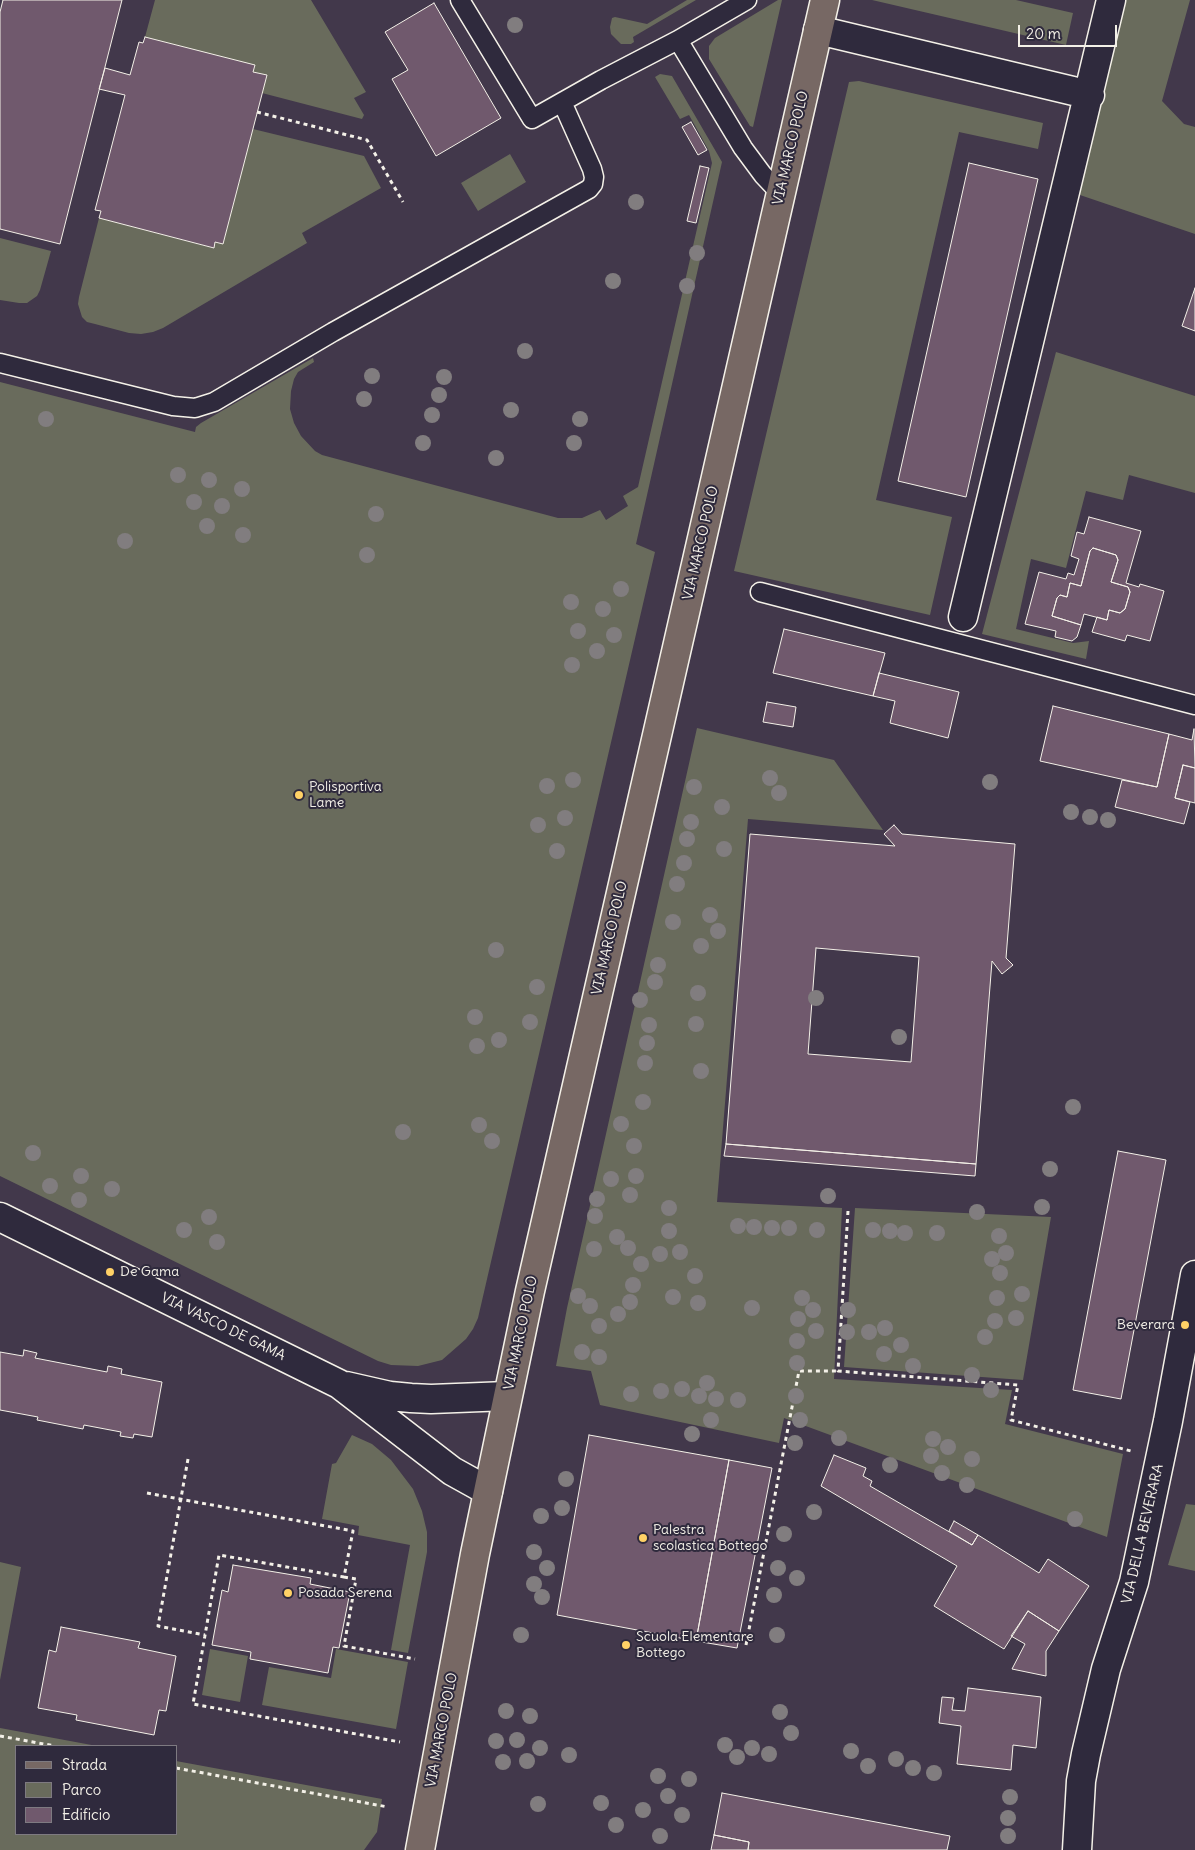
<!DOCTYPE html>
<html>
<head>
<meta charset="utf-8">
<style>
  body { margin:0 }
  #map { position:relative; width:1195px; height:1850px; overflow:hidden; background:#42384b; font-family:Delius,sans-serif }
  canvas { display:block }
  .legend { position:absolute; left:15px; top:1745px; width:162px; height:90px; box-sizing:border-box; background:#2f2a3d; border:1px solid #7e7a81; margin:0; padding:6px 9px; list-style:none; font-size:15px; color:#f4f1e8 }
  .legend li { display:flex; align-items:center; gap:10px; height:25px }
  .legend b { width:25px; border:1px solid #7e7a81 }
  .scale { position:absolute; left:1018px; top:25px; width:99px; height:22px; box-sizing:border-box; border:2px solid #f4f1e8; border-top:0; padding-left:6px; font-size:15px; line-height:18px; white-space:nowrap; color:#f4f1e8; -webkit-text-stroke:4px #2f2a3d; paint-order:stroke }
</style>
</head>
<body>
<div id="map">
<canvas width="1195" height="1850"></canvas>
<ul class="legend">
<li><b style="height:6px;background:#776864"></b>Strada</li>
<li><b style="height:14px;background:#696b5c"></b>Parco</li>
<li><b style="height:14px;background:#70596d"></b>Edificio</li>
</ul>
<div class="scale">20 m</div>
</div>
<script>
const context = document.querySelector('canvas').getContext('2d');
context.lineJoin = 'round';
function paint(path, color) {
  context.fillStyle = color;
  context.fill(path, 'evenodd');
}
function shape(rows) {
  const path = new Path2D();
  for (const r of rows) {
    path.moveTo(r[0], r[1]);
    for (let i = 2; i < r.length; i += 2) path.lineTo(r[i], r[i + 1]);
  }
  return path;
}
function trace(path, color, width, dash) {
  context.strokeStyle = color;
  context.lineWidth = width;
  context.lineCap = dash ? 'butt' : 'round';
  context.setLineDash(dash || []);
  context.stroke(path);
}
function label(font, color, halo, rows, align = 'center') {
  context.font = font + ' Delius,sans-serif';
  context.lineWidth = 4;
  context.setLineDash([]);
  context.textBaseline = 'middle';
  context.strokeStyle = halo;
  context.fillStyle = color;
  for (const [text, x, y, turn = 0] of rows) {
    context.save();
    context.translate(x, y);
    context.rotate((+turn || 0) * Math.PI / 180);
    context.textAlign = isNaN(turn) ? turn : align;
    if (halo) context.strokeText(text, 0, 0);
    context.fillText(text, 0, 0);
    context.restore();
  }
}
const green = shape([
  [155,0,311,0,366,92,354,98,364,115,362,119,262,93,266,75,253,72,255,66,145,37],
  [687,0,696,0,633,37,634,42,631,44,621,44,611,34,610,27,612,18,615,17,647,24],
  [778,0,782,0,753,127,750,126,709,59,709,46,715,38],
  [872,0,1016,0,1073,13,1066,45],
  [1123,0,1190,0,1162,101,1184,124,1195,127,1195,234,1077,194],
  [660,74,672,76,722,162,636,544,655,552,478,1318,473,1329,466,1339,442,1360,418,1366,391,1365,378,1361,0,1176,0,382,195,432,196,427,201,423,313,358,314,362,298,372,294,379,291,391,290,409,294,423,301,436,315,451,322,455,558,518,582,518,600,510,606,520,628,506,623,496,638,487,712,163,709,151,689,115,680,119,655,77],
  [859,81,1043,123,1038,149,959,132,876,500,952,517,930,615,734,571,849,82],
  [253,129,364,156,381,188,302,233,307,243,163,328,153,332,141,334,129,333,95,324,87,322,82,317,78,304,79,297,99,218,213,248,215,242,223,244],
  [510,154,526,182,478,211,461,183],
  [0,238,51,251,40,290,37,296,27,303,19,303,0,300],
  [1056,352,1195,396,1195,493,1129,475,1123,500,1086,491,1066,568,1031,559,1016,629,1073,643,1089,641,1086,659,982,634],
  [697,728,834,760,883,830,748,819,717,1202,842,1208,834,1379,1012,1390,1005,1424,1123,1454,1107,1537,784,1418,779,1443,600,1405,591,1371,556,1366,567,1308],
  [855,1208,1051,1217,1023,1380,844,1367],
  [352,1435,372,1444,391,1460,413,1489,422,1511,427,1532,427,1552,408,1653,391,1650,410,1545,358,1535,359,1526,322,1519,332,1464,336,1463],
  [1186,1504,1195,1505,1195,1571,1168,1565],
  [0,1562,21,1567,0,1680],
  [210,1649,248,1656,240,1702,202,1695],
  [336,1649,408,1662,396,1729,262,1705,269,1667,331,1678],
  [0,1728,97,1746,16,1746,16,1834,176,1834,176,1761,382,1799,377,1832,364,1850,0,1850]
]);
const building = shape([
  [3,0,122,0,60,244,0,229,0,12,3,0],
  [434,3,501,118,436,156,392,79,408,70,385,32,434,3],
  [145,37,255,65,253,72,267,75,223,244,215,242,214,248,99,218,101,211,95,210,125,95,99,89,105,68,130,75,139,42,143,43,145,37],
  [691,122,707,150,698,155,682,127,691,122],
  [969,163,1038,179,966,497,898,481,969,163],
  [700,166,709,168,696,223,687,221,700,166],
  [1195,288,1195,331,1182,326,1195,288],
  [1089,517,1141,531,1126,583,1139,587,1140,584,1164,591,1150,641,1127,635,1125,641,1092,632,1097,617,1107,620,1109,610,1120,613,1125,609,1130,592,1128,587,1111,582,1118,560,1116,555,1093,548,1090,551,1081,586,1070,583,1067,597,1060,595,1057,598,1052,616,1081,625,1077,637,1072,641,1055,637,1056,631,1025,624,1039,572,1066,579,1068,573,1074,575,1079,559,1071,556,1077,532,1084,534,1089,517],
  [1093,548,1116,555,1118,560,1111,582,1128,587,1130,592,1125,609,1120,613,1109,610,1107,620,1084,614,1081,625,1052,616,1057,598,1060,595,1067,597,1070,583,1081,586,1090,551,1093,548],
  [784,629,885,653,873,696,773,673,784,629],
  [879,673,959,692,948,738,890,723,895,701,873,696,879,673],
  [767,702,796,707,793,727,763,722,767,702],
  [1053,706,1169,734,1157,787,1040,761,1053,706],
  [1194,729,1195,768,1183,765,1175,798,1190,802,1184,824,1115,807,1122,780,1157,787,1169,734,1192,740,1194,729],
  [1183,765,1195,768,1195,803,1175,798,1183,765],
  [894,825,902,834,1015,844,1006,958,1013,965,1002,974,992,961,976,1164,726,1144,750,834,895,846,884,834,894,825],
  [816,948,919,957,911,1062,808,1054,816,948],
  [726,1144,976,1164,975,1176,724,1156,726,1144],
  [1118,1151,1166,1160,1121,1399,1073,1390,1118,1151],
  [24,1350,37,1353,35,1358,107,1372,108,1366,122,1369,121,1374,162,1382,152,1437,134,1434,133,1438,120,1436,121,1432,84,1425,83,1429,37,1420,38,1417,0,1410,0,1352,23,1356,24,1350],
  [589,1435,729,1460,696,1641,557,1615,589,1435],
  [834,1455,866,1468,863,1476,872,1481,870,1486,972,1545,978,1535,1039,1573,1048,1559,1089,1586,1059,1631,1028,1611,1004,1649,934,1606,957,1566,821,1486,834,1455],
  [729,1460,772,1468,737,1648,696,1641,729,1460],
  [954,1521,978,1535,972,1545,949,1531,954,1521],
  [233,1565,311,1578,310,1584,350,1592,339,1648,333,1647,328,1673,250,1659,251,1652,212,1645,222,1590,228,1592,233,1565],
  [1028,1611,1059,1631,1046,1651,1046,1676,1012,1669,1025,1644,1011,1636,1028,1611],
  [61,1627,140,1642,138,1648,176,1656,166,1711,159,1710,154,1735,76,1720,77,1715,38,1708,49,1650,56,1652,61,1627],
  [968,1688,1041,1697,1036,1748,1013,1745,1011,1770,957,1764,961,1726,939,1723,942,1697,954,1698,952,1710,965,1711,968,1688],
  [722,1793,950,1836,947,1850,748,1850,749,1842,714,1835,722,1793],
  [714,1835,749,1842,748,1850,711,1850,714,1835]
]);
const path = shape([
  [257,112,367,140,403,202],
  [848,1211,838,1371,1018,1385,1011,1420,1131,1451],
  [188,1459,158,1626,205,1635],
  [147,1493,353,1531,344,1577,219,1555,193,1704,400,1742],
  [344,1577,356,1579,344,1646,415,1659],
  [746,1645,799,1371,838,1371],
  [0,1736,55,1746],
  [176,1768,388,1807]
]);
const lane = shape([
  [460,0,532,119,601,80,678,40],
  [747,0,678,40,743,148,763,175,780,193],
  [0,363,173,406,195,408,214,402,333,332,589,189,593,184,594,177,592,169,562,102],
  [760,592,1195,705]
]);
const street = shape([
  [818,30,1090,95],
  [963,617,1111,0],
  [1077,1850,1081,1781,1086,1754,1106,1669,1134,1582,1168,1421,1195,1275]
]);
const secondary = shape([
  [0,1217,339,1384,452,1471,488,1491],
  [346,1386,390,1396,411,1398,431,1399,507,1396]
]);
const primary = shape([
  [420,1850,475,1554,530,1291,825,0]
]);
const trees = [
  [515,25],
  [636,202],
  [697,253],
  [613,281],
  [687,286],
  [525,351],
  [372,376],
  [444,377],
  [439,395],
  [364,399],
  [511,410],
  [432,415],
  [46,419],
  [580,419],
  [423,443],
  [574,443],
  [496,458],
  [178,475],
  [209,480],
  [242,489],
  [194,502],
  [222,506],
  [376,514],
  [207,526],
  [243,535],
  [125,541],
  [367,555],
  [621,589],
  [571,602],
  [603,609],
  [578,631],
  [614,635],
  [597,651],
  [572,665],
  [770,778],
  [573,780],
  [990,782],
  [547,786],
  [694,787],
  [779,793],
  [722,807],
  [1071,812],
  [1090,817],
  [565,818],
  [1108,820],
  [691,822],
  [538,825],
  [687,839],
  [724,849],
  [557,851],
  [684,863],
  [677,884],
  [710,915],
  [673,922],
  [718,931],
  [701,946],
  [496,950],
  [658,965],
  [655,982],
  [537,987],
  [698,993],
  [816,998],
  [640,1000],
  [475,1017],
  [530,1022],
  [696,1024],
  [649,1025],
  [899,1037],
  [499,1040],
  [647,1043],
  [477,1046],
  [645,1063],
  [701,1071],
  [643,1102],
  [1073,1107],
  [621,1124],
  [479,1125],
  [403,1132],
  [492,1141],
  [634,1146],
  [33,1153],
  [1050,1169],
  [81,1176],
  [636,1176],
  [611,1179],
  [50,1186],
  [112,1189],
  [630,1195],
  [828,1196],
  [597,1199],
  [79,1200],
  [1042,1207],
  [669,1208],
  [977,1212],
  [595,1216],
  [209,1217],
  [738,1226],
  [754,1227],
  [772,1228],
  [789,1228],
  [184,1230],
  [817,1230],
  [873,1230],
  [669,1231],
  [890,1231],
  [905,1233],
  [937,1233],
  [999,1236],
  [617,1237],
  [217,1242],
  [628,1248],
  [594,1249],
  [680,1252],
  [1006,1253],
  [660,1254],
  [992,1259],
  [641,1264],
  [1000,1273],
  [695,1276],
  [633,1285],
  [1022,1294],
  [578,1296],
  [673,1297],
  [802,1298],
  [997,1298],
  [630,1302],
  [698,1303],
  [590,1306],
  [752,1308],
  [813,1310],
  [848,1310],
  [618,1314],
  [1016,1318],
  [798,1319],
  [995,1321],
  [599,1326],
  [885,1328],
  [816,1331],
  [847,1332],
  [869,1332],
  [985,1337],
  [797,1341],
  [901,1345],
  [582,1352],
  [884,1354],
  [599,1357],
  [797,1363],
  [913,1366],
  [972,1375],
  [707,1383],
  [682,1389],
  [991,1390],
  [661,1391],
  [631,1394],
  [699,1396],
  [796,1396],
  [716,1399],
  [738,1400],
  [711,1420],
  [800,1420],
  [692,1434],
  [839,1438],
  [933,1439],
  [795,1443],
  [948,1447],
  [931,1456],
  [972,1459],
  [890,1465],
  [942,1473],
  [566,1479],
  [967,1485],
  [562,1508],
  [814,1512],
  [541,1516],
  [1075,1519],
  [784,1534],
  [534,1552],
  [547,1568],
  [778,1568],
  [797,1578],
  [534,1584],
  [774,1595],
  [542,1597],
  [521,1635],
  [777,1635],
  [506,1711],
  [780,1712],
  [530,1716],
  [791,1733],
  [517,1740],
  [496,1741],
  [725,1745],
  [540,1748],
  [752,1748],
  [851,1751],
  [769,1754],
  [569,1755],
  [737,1757],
  [896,1759],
  [527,1761],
  [503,1762],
  [868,1766],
  [913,1768],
  [934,1773],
  [658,1776],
  [689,1779],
  [668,1796],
  [1010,1797],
  [601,1803],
  [538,1804],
  [643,1810],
  [682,1815],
  [1008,1818],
  [616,1825],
  [660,1836],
  [1008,1836]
];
const markers = [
  [299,795,5,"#ffd166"],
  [110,1272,5,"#ffd166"],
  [1185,1325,5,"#ffd166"],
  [643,1538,5,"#ffd166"],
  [288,1593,5,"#ffd166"],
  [626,1645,5,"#ffd166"]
];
const streetNames = [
  ["VIA MARCO POLO",791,148,-77],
  ["VIA MARCO POLO",701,543,-77],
  ["VIA MARCO POLO",610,938,-77],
  ["VIA VASCO DE GAMA",223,1327,26],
  ["VIA MARCO POLO",521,1333,-78],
  ["VIA DELLA BEVERARA",1143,1534,-77],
  ["VIA MARCO POLO",442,1730,-79]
];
const poiNames = [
  ["Polisportiva",309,787],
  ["Lame",309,803],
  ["De Gama",120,1272],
  ["Beverara",1175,1325,"right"],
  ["Palestra",653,1530],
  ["scolastica Bottego",653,1546],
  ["Posada Serena",298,1593],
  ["Scuola Elementare",636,1637],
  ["Bottego",636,1653]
];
paint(green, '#696b5c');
paint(building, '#70596d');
trace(building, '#f4f1e8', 1);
trace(lane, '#f4f1e8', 21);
trace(street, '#f4f1e8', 31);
trace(secondary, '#f4f1e8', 31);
trace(primary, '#f4f1e8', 31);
trace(path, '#f4f1e8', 3, [4, 4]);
trace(lane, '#2f2a3d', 18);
trace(street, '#2f2a3d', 28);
trace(secondary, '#2f2a3d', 28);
trace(primary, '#776864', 28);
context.fillStyle = '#817d7f';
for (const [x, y] of trees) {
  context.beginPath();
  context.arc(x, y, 8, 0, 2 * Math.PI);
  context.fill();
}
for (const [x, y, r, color] of markers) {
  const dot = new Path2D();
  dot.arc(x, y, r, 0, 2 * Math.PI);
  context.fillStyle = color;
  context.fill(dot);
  trace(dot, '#2f2a3d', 2);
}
label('14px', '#f4f1e8', '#2f2a3d', streetNames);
label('14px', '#f4f1e8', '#2f2a3d', poiNames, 'left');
</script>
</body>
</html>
